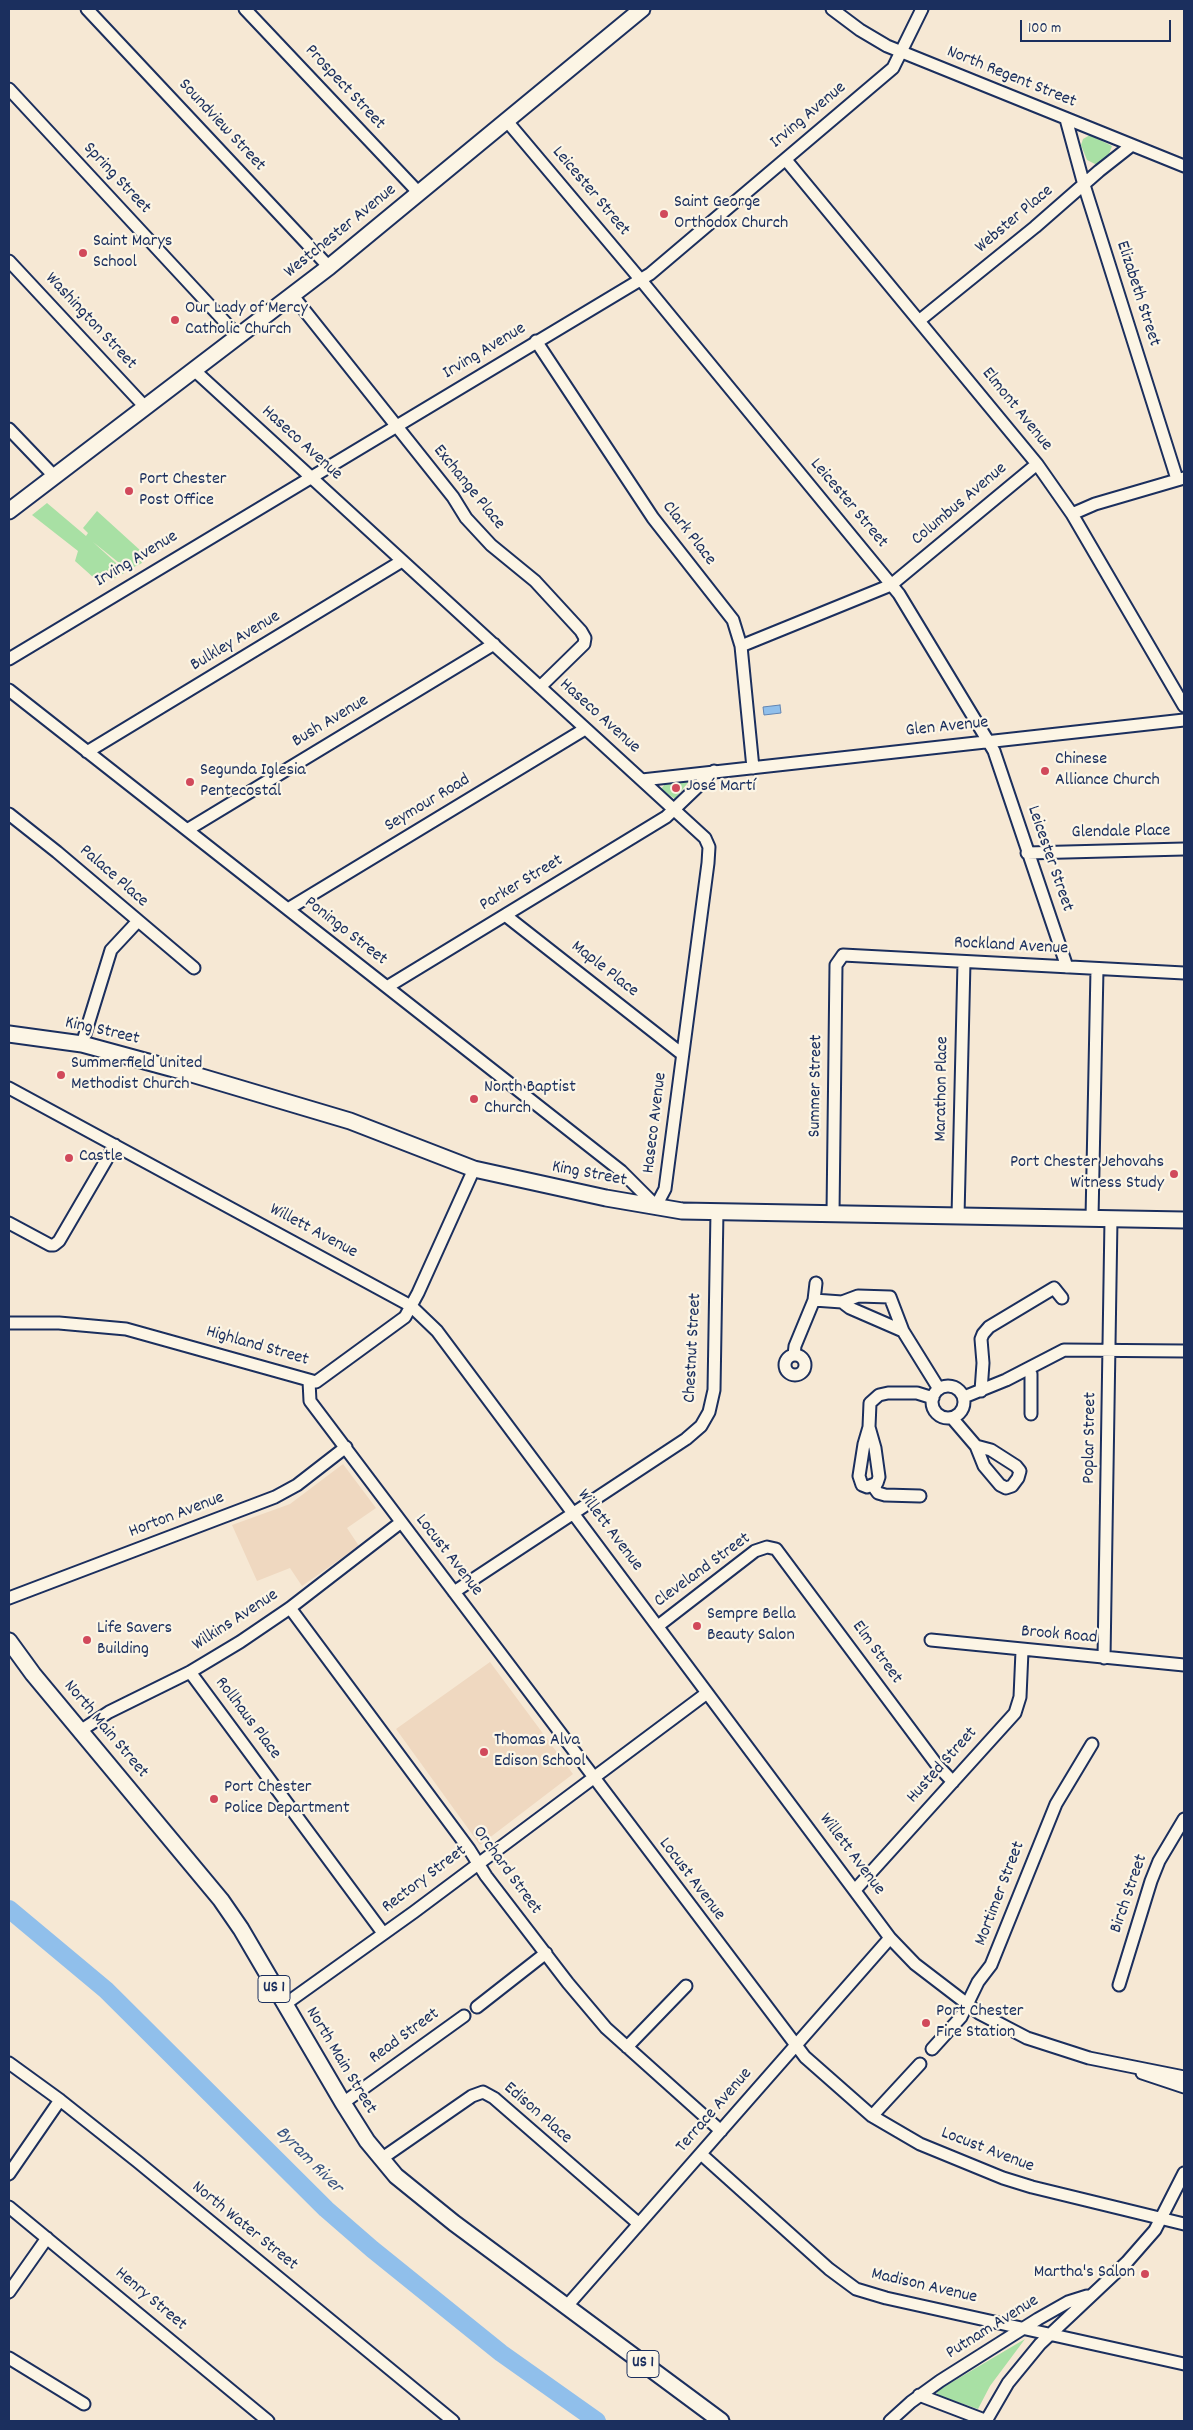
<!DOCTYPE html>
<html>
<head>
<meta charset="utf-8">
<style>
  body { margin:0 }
  #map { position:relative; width:1193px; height:2430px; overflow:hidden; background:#f6e8d4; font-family:Dekko,sans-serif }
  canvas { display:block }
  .frame { position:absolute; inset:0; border:10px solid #1b2f5e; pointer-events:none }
  .scale { position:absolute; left:1020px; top:20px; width:151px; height:22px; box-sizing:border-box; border:2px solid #1b2f5e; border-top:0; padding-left:6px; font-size:15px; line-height:18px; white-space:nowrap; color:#1b2f5e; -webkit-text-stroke:4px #fcf5e5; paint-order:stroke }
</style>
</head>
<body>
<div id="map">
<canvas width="1193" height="2430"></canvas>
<div class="frame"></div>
<div class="scale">100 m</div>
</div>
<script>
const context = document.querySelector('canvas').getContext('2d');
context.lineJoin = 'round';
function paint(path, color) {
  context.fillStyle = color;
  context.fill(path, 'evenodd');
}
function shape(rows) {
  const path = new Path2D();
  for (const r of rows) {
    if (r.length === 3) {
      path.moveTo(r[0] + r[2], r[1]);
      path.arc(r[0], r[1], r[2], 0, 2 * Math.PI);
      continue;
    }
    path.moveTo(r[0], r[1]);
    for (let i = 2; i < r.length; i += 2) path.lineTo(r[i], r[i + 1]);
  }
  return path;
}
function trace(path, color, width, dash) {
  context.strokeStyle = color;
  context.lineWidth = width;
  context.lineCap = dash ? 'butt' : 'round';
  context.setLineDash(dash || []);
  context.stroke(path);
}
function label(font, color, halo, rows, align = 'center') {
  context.font = font + ' Dekko,sans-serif';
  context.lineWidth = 4.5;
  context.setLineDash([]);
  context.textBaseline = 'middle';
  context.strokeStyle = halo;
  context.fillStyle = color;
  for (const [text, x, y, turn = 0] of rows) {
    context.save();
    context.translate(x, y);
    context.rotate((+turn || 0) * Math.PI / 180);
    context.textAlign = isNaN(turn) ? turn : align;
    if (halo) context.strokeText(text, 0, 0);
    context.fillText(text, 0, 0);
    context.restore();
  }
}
const built = shape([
  [343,1464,376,1508,347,1528,359,1546,302,1586,290,1568,257,1581,232,1525,290,1504],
  [490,1662,573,1774,480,1845,396,1729]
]);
const green = shape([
  [1090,135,1112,146,1109,154,1097,165,1087,160,1081,145,1083,139],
  [47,503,86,536,88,533,83,528,97,511,141,551,140,559,142,563,128,570,93,542,126,572,111,580,107,576,103,586,75,561,78,551,32,515],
  [690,780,675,799,661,789,666,783],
  [1025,2339,990,2386,978,2409,937,2395,937,2391]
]);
const water = shape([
  [780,705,781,713,764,715,763,707,780,705]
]);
const river = shape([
  [9,1909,106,1990,326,2209,372,2249,501,2353,597,2421]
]);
const minor = shape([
  [87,9,329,267],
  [245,9,418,192],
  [832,9,860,30,887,46,1184,166],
  [9,89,238,336],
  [1066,119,1084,185,1177,479],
  [506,120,640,279,899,594,994,751,1067,967],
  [786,160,1037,464,1072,514,1184,706],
  [9,261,146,408],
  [293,296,453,497,466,518,491,545,535,581,581,631,585,638,584,644,540,687],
  [920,320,1035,227,1099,171,1132,145],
  [536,341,653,518,733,620,741,646,753,768],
  [9,429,55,477],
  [1072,514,1095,504,1184,478],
  [741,646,891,585,1037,464],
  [9,659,650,274,893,68,922,9],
  [9,690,621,1171,656,1206,665,1189,708,863,709,847,705,838,194,370],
  [87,752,402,561],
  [642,780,1184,720],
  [9,814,57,852,194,968],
  [187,830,494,644],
  [1027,853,1184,849],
  [288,909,585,729],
  [505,915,682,1054],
  [387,987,666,817,714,771],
  [82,1044,111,950,138,921],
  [9,1088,411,1306,437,1331,890,1938,915,1964,979,2013,1027,2038,1089,2058,1184,2077],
  [833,1213,836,965,843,955,1184,973],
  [958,1216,964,962],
  [1092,1218,1097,969],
  [9,1223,50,1245,54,1245,59,1241,115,1145],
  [814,1300,842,1302,858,1296,890,1297,903,1331,939,1389],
  [842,1302,850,1308,903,1331],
  [9,1323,59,1323,126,1329,316,1382,405,1317,418,1293,474,1169],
  [795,1365,10],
  [794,1355,795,1346,814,1300,816,1283],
  [1028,1370,1031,1374,1031,1414],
  [309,1381,310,1401,805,2057,872,2116,920,2144,1003,2178,1032,2187,1184,2224],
  [948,1402,16],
  [981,1391,983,1363,981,1339,983,1334,989,1327,1054,1288,1062,1298],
  [964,1397,1006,1380,1064,1350,1184,1351],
  [952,1418,976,1446],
  [869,1427,875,1448,879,1477,877,1483,867,1487,862,1485,859,1476,864,1444,869,1427],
  [869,1427,870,1403,879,1395,888,1393,917,1393,933,1398],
  [976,1446,991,1450,1016,1466,1020,1471,1018,1478,1012,1486,1006,1488,1000,1485,984,1466,976,1446],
  [873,1486,878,1493,885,1495,920,1496],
  [454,1592,686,1439,701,1426,709,1412,714,1390,717,1211],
  [9,1598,275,1497,297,1485,346,1447],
  [290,1608,469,1849,486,1876,568,1983,606,2028,721,2131],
  [658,1626,755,1551,767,1547,776,1549,937,1765,953,1782],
  [931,1640,1184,1665],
  [1104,1658,1111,1219],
  [190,1672,383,1933],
  [80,1731,109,1712,190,1672,240,1642,290,1608,400,1523],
  [855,1890,1015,1713,1020,1697,1022,1651],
  [1119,1985,1151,1881,1159,1861,1184,1819],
  [284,2005,414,1912,707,1693],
  [477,2007,546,1953],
  [627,2047,686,1986],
  [932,2049,961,2017,978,1982,991,1965,1056,1804,1092,1744],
  [9,2063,60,2100,138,2162,453,2421],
  [1142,2073,1184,2087],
  [343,2103,464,2016],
  [872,2116,920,2064],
  [701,2154,829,2269,856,2289,886,2298,1184,2364],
  [381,2159,472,2096,483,2092,494,2098,639,2224],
  [9,2174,60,2100],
  [9,2207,268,2421],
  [9,2292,47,2238],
  [566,2307,890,1938],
  [9,2358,84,2404],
  [919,2395,987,2421],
  [890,2421,911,2402,940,2381,1038,2319,1068,2302,1087,2296],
  [986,2421,1008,2383,1040,2344,1127,2262,1155,2230,1184,2173]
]);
const major = shape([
  [9,511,329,267,642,9],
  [9,1034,82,1044,185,1072,350,1121,474,1169,606,1198,682,1211,1184,1220],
  [9,1641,33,1674,221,1900,241,1929,343,2103,367,2141,396,2176,454,2223,721,2421]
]);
const markers = [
  [664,214,5,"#d1495b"],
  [83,253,5,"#d1495b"],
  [175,320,5,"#d1495b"],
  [129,491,5,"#d1495b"],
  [1045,771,5,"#d1495b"],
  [190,782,5,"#d1495b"],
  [676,788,5,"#d1495b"],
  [61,1075,5,"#d1495b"],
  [474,1099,5,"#d1495b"],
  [69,1158,5,"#d1495b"],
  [1174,1174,5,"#d1495b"],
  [697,1626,5,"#d1495b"],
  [87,1640,5,"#d1495b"],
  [484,1752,5,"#d1495b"],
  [214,1799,5,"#d1495b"],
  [926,2023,5,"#d1495b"],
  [1145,2274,5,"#d1495b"]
];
const shields = [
  [274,1989,32],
  [643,2364,32]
];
const shieldNames = [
  ["US 1",274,1989],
  ["US 1",643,2364]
];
const streetNames = [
  ["North Regent Street",1011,78,22],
  ["Prospect Street",344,88,47],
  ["Irving Avenue",809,116,-40],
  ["Soundview Street",221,126,47],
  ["Spring Street",116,179,47],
  ["Leicester Street",590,192,50],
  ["Webster Place",1015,220,-40],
  ["Westchester Avenue",341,232,-39],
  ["Elizabeth Street",1137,294,72],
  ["Washington Street",90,322,47],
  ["Irving Avenue",485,352,-31],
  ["Elmont Avenue",1016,410,51],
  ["Haseco Avenue",301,444,42],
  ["Exchange Place",468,488,51],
  ["Leicester Street",848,504,50],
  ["Columbus Avenue",960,505,-40],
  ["Clark Place",688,534,52],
  ["Irving Avenue",137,560,-31],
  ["Bulkley Avenue",236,642,-31],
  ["Haseco Avenue",599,717,42],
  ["Bush Avenue",331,722,-31],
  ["Glen Avenue",947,728,-6],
  ["Seymour Road",428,804,-31],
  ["Glendale Place",1121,833,-1],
  ["Leicester Street",1049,859,71],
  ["Palace Place",113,877,41],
  ["Parker Street",522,884,-31],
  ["Poningo Street",345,932,38],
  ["Rockland Avenue",1011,947,3],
  ["Maple Place",604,970,38],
  ["King Street",102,1032,13],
  ["Summer Street",817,1086,-89],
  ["Marathon Place",943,1089,-89],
  ["Haseco Avenue",656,1123,-83],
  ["King Street",589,1175,11],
  ["Willett Avenue",313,1232,28],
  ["Highland Street",257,1347,16],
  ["Chestnut Street",694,1348,-87],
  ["Poplar Street",1091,1438,-89],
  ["Horton Avenue",177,1516,-21],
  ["Willett Avenue",609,1531,53],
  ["Locust Avenue",448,1556,52],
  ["Cleveland Street",703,1571,-36],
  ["Wilkins Avenue",236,1621,-33],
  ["Brook Road",1059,1636,5],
  ["Elm Street",876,1653,54],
  ["Rollhaus Place",247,1719,53],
  ["North Main Street",105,1730,50],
  ["Husted Street",943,1766,-48],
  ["Willett Avenue",851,1855,53],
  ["Orchard Street",506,1871,54],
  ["Rectory Street",425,1880,-37],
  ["Locust Avenue",691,1880,53],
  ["Mortimer Street",1001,1894,-69],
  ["Birch Street",1130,1894,-71],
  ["Read Street",405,2037,-36],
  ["North Main Street",340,2061,59],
  ["Terrace Avenue",715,2111,-49],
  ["Edison Place",537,2114,41],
  ["Locust Avenue",987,2151,21],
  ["North Water Street",244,2227,39],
  ["Madison Avenue",924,2287,13],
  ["Henry Street",150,2300,40],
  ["Putnam Avenue",993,2328,-32]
];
const poiNames = [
  ["Saint George",674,204],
  ["Orthodox Church",674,225],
  ["Saint Marys",93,243],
  ["School",93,264],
  ["Our Lady of Mercy",185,310],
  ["Catholic Church",185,331],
  ["Port Chester",139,481],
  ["Post Office",139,502],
  ["Chinese",1055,761],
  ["Alliance Church",1055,782],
  ["Segunda Iglesia",200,772],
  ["Pentecostal",200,793],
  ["José Martí",686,788],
  ["Summerfield United",71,1065],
  ["Methodist Church",71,1086],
  ["North Baptist",484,1089],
  ["Church",484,1110],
  ["Castle",79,1158],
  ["Port Chester Jehovahs",1164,1164,"right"],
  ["Witness Study",1164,1185,"right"],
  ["Sempre Bella",707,1616],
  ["Beauty Salon",707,1637],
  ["Life Savers",97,1630],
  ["Building",97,1651],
  ["Thomas Alva",494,1742],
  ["Edison School",494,1763],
  ["Port Chester",224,1789],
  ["Police Department",224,1810],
  ["Port Chester",936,2013],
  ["Fire Station",936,2034],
  ["Martha's Salon",1135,2274,"right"]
];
const waterNames = [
  ["Byram River",308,2161,45]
];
paint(built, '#efd8c0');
paint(green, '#a8e0a4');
paint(water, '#90bfeb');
trace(water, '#6185b3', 1);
trace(river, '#90bfeb', 18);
trace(minor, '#1b2f5e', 15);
trace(major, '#1b2f5e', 19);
trace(minor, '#fcf5e5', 11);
trace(major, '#fcf5e5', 15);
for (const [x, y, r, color] of markers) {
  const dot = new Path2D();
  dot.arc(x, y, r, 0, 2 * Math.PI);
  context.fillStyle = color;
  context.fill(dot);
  trace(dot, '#fcf5e5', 2);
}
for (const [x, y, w] of shields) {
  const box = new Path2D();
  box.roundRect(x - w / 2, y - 13.5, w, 27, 4);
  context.fillStyle = '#fcf5e5';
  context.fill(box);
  trace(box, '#1b2f5e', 1);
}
label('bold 16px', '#1b2f5e', null, shieldNames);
label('18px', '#1b2f5e', '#fcf5e5', streetNames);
label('18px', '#1b2f5e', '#fcf5e5', poiNames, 'left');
label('italic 19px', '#385381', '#fcf5e5', waterNames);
</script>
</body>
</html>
